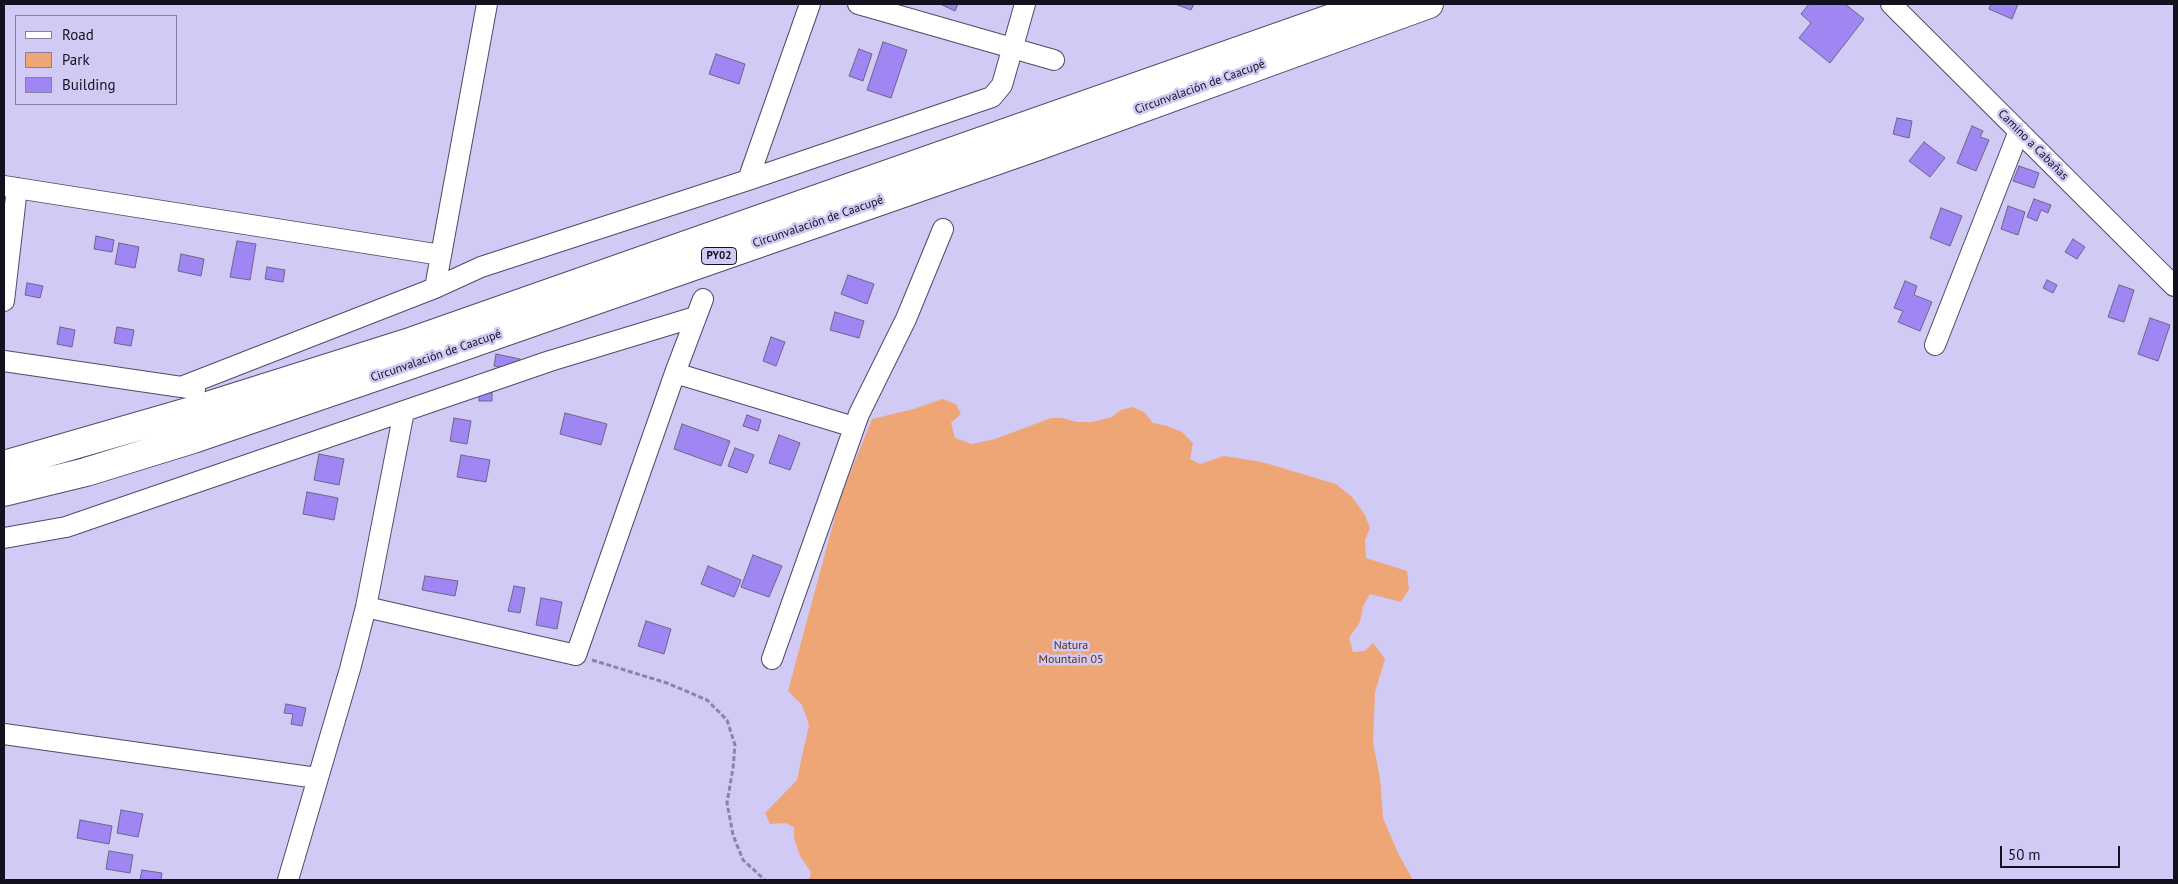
<!DOCTYPE html>
<html>
<head>
<meta charset="utf-8">
<style>
  body { margin:0 }
  #map { position:relative; width:2178px; height:884px; overflow:hidden; background:#d1caf4; font-family:"PT Sans",sans-serif }
  canvas { display:block }
  .frame { position:absolute; inset:0; border:5px solid #13101f; pointer-events:none }
  .legend { position:absolute; left:15px; top:15px; width:162px; height:90px; box-sizing:border-box; background:#d1caf4; border:1px solid #85809f; margin:0; padding:6px 9px; list-style:none; font-size:15px; color:#13101f }
  .legend li { display:flex; align-items:center; gap:10px; height:25px }
  .legend b { width:25px; border:1px solid #85809f }
  .scale { position:absolute; left:2000px; top:846px; width:120px; height:22px; box-sizing:border-box; border:2px solid #13101f; border-top:0; padding-left:6px; font-size:15px; line-height:18px; white-space:nowrap; color:#13101f; -webkit-text-stroke:4px #d1caf4; paint-order:stroke }
</style>
</head>
<body>
<div id="map">
<canvas width="2178" height="884"></canvas>
<div class="frame"></div>
<ul class="legend">
<li><b style="height:6px;background:#fff"></b>Road</li>
<li><b style="height:14px;background:#efa677"></b>Park</li>
<li><b style="height:14px;background:#a086f2"></b>Building</li>
</ul>
<div class="scale">50 m</div>
</div>
<script>
const context = document.querySelector('canvas').getContext('2d');
context.lineJoin = 'round';
function paint(path, color) {
  context.fillStyle = color;
  context.fill(path, 'evenodd');
}
function shape(rows) {
  const path = new Path2D();
  for (const r of rows) {
    path.moveTo(r[0], r[1]);
    for (let i = 2; i < r.length; i += 2) path.lineTo(r[i], r[i + 1]);
  }
  return path;
}
function trace(path, color, width, dash) {
  context.strokeStyle = color;
  context.lineWidth = width;
  context.lineCap = dash ? 'butt' : 'round';
  context.setLineDash(dash || []);
  context.stroke(path);
}
function label(font, color, halo, rows, align = 'center') {
  context.font = font + ' "PT Sans",sans-serif';
  context.lineWidth = 5;
  context.setLineDash([]);
  context.textBaseline = 'middle';
  context.strokeStyle = halo;
  context.fillStyle = color;
  for (const [text, x, y, turn = 0] of rows) {
    context.save();
    context.translate(x, y);
    context.rotate((+turn || 0) * Math.PI / 180);
    context.textAlign = isNaN(turn) ? turn : align;
    if (halo) context.strokeText(text, 0, 0);
    context.fillText(text, 0, 0);
    context.restore();
  }
}
const green = shape([
  [942,399,956,404,961,414,951,423,955,438,972,444,995,439,1051,418,1062,418,1077,422,1092,422,1112,417,1121,410,1132,407,1144,412,1153,423,1167,426,1182,432,1193,443,1190,459,1200,464,1224,456,1262,462,1336,484,1352,497,1365,515,1370,528,1365,540,1366,558,1407,571,1409,589,1401,602,1370,594,1363,606,1360,622,1349,638,1353,652,1365,651,1373,643,1385,659,1375,692,1373,742,1380,778,1383,818,1399,855,1413,880,809,880,811,872,800,856,794,838,794,827,785,823,770,824,765,813,797,780,802,756,809,725,802,705,788,691,840,498,872,419,914,409]
]);
const building = shape([
  [940,4,958,4,955,11,940,4],
  [1175,4,1194,4,1191,10,1175,4],
  [1809,4,1845,4,1864,19,1830,63,1799,38,1811,23,1801,14,1809,4],
  [1991,4,2018,4,2012,19,1989,9,1991,4],
  [883,42,907,50,891,98,867,90,883,42],
  [859,49,872,54,863,81,849,76,859,49],
  [716,54,745,64,739,84,709,74,716,54],
  [1897,118,1912,121,1909,138,1893,134,1897,118],
  [1972,126,1983,131,1980,137,1989,140,1976,171,1957,163,1972,126],
  [1924,142,1945,158,1930,177,1909,161,1924,142],
  [2019,166,2039,173,2034,188,2013,181,2019,166],
  [2034,199,2051,205,2048,213,2041,210,2037,221,2027,217,2034,199],
  [2008,206,2025,212,2018,235,2001,229,2008,206],
  [1941,208,1962,216,1950,246,1930,238,1941,208],
  [96,236,114,240,112,252,94,249,96,236],
  [2073,239,2085,247,2077,259,2065,252,2073,239],
  [237,241,256,244,250,280,230,277,237,241],
  [119,243,139,247,135,268,115,264,119,243],
  [181,254,204,259,201,276,178,271,181,254],
  [267,267,285,270,283,282,265,279,267,267],
  [848,275,874,284,867,304,841,294,848,275],
  [2047,280,2057,285,2053,293,2043,288,2047,280],
  [1905,281,1917,286,1914,295,1932,302,1920,331,1898,322,1903,311,1894,308,1905,281],
  [27,283,43,286,40,298,25,295,27,283],
  [2119,285,2134,290,2124,322,2108,317,2119,285],
  [835,312,864,321,859,338,830,330,835,312],
  [2150,318,2170,325,2158,361,2138,354,2150,318],
  [60,327,75,330,72,347,57,344,60,327],
  [117,327,134,330,131,346,114,343,117,327],
  [771,337,785,342,776,366,763,361,771,337],
  [496,354,520,359,518,371,494,366,496,354],
  [479,388,492,388,492,401,479,401,479,388],
  [565,413,607,424,601,445,560,434,565,413],
  [747,415,761,420,758,431,743,426,747,415],
  [454,418,471,421,467,444,450,441,454,418],
  [682,424,730,441,721,466,674,449,682,424],
  [779,435,800,443,790,470,769,463,779,435],
  [735,448,754,455,747,473,728,466,735,448],
  [319,454,344,459,339,485,314,480,319,454],
  [461,455,490,460,486,482,457,477,461,455],
  [307,492,338,498,334,520,303,514,307,492],
  [753,555,782,566,769,597,741,587,753,555],
  [708,566,741,580,734,597,701,584,708,566],
  [425,576,458,581,455,596,422,590,425,576],
  [514,586,525,588,520,613,508,611,514,586],
  [541,598,562,602,557,629,536,625,541,598],
  [646,621,671,629,664,654,638,646,646,621],
  [286,704,306,708,302,726,291,724,293,714,284,713,286,704],
  [121,810,143,814,138,837,117,833,121,810],
  [80,820,112,826,109,844,77,838,80,820],
  [109,851,133,855,130,873,106,869,109,851],
  [142,870,162,873,161,880,140,880,142,870]
]);
const path = shape([
  [592,660,667,683,707,700,727,720,735,745,733,768,727,803,733,835,743,860,765,880]
]);
const minor = shape([
  [858,4,1054,60],
  [1891,4,2174,286],
  [748,180,810,4],
  [4,186,441,255],
  [435,288,487,4],
  [4,301,17,188],
  [1935,345,2019,131],
  [4,361,195,389],
  [675,373,854,427],
  [181,387,435,288,481,267,748,180,992,97,1002,85,1025,4],
  [4,538,66,527,550,361,695,317],
  [366,607,576,655,675,373,703,299],
  [772,659,859,414,906,319,943,229],
  [4,734,317,778],
  [288,880,350,669,366,607,404,411]
]);
const highway = shape([
  [4,465,188,412,413,341,1372,4],
  [4,492,86,472,193,439,401,368,1035,147,1429,4]
]);
const shields = [
  [719,256,35]
];
const shieldNames = [
  ["PY02",719,256]
];
const streetNames = [
  ["Circunvalación de Caacupé",1200,87,-20],
  ["Camino a Cabañas",2033,145,45],
  ["Circunvalación de Caacupé",818,222,-19],
  ["Circunvalación de Caacupé",436,356,-19]
];
const parkNames = [
  ["Natura",1071,646],
  ["Mountain 05",1071,660]
];
paint(green, '#efa677');
paint(building, '#a086f2');
trace(building, '#6c658a', 1);
trace(minor, '#50496c', 22);
trace(highway, '#50496c', 30);
trace(path, '#8a85a5', 3, [5, 2.5]);
trace(minor, '#fff', 20);
trace(highway, '#fff', 28);
for (const [x, y, w] of shields) {
  const box = new Path2D();
  box.roundRect(x - w / 2, y - 8.5, w, 17, 4);
  context.fillStyle = '#d1caf4';
  context.fill(box);
  trace(box, '#13101f', 1);
}
label('bold 11px', '#13101f', null, shieldNames);
label('12px', '#13101f', '#d1caf4', streetNames);
label('12px', '#5b3113', '#d1caf4', parkNames);
</script>
</body>
</html>
